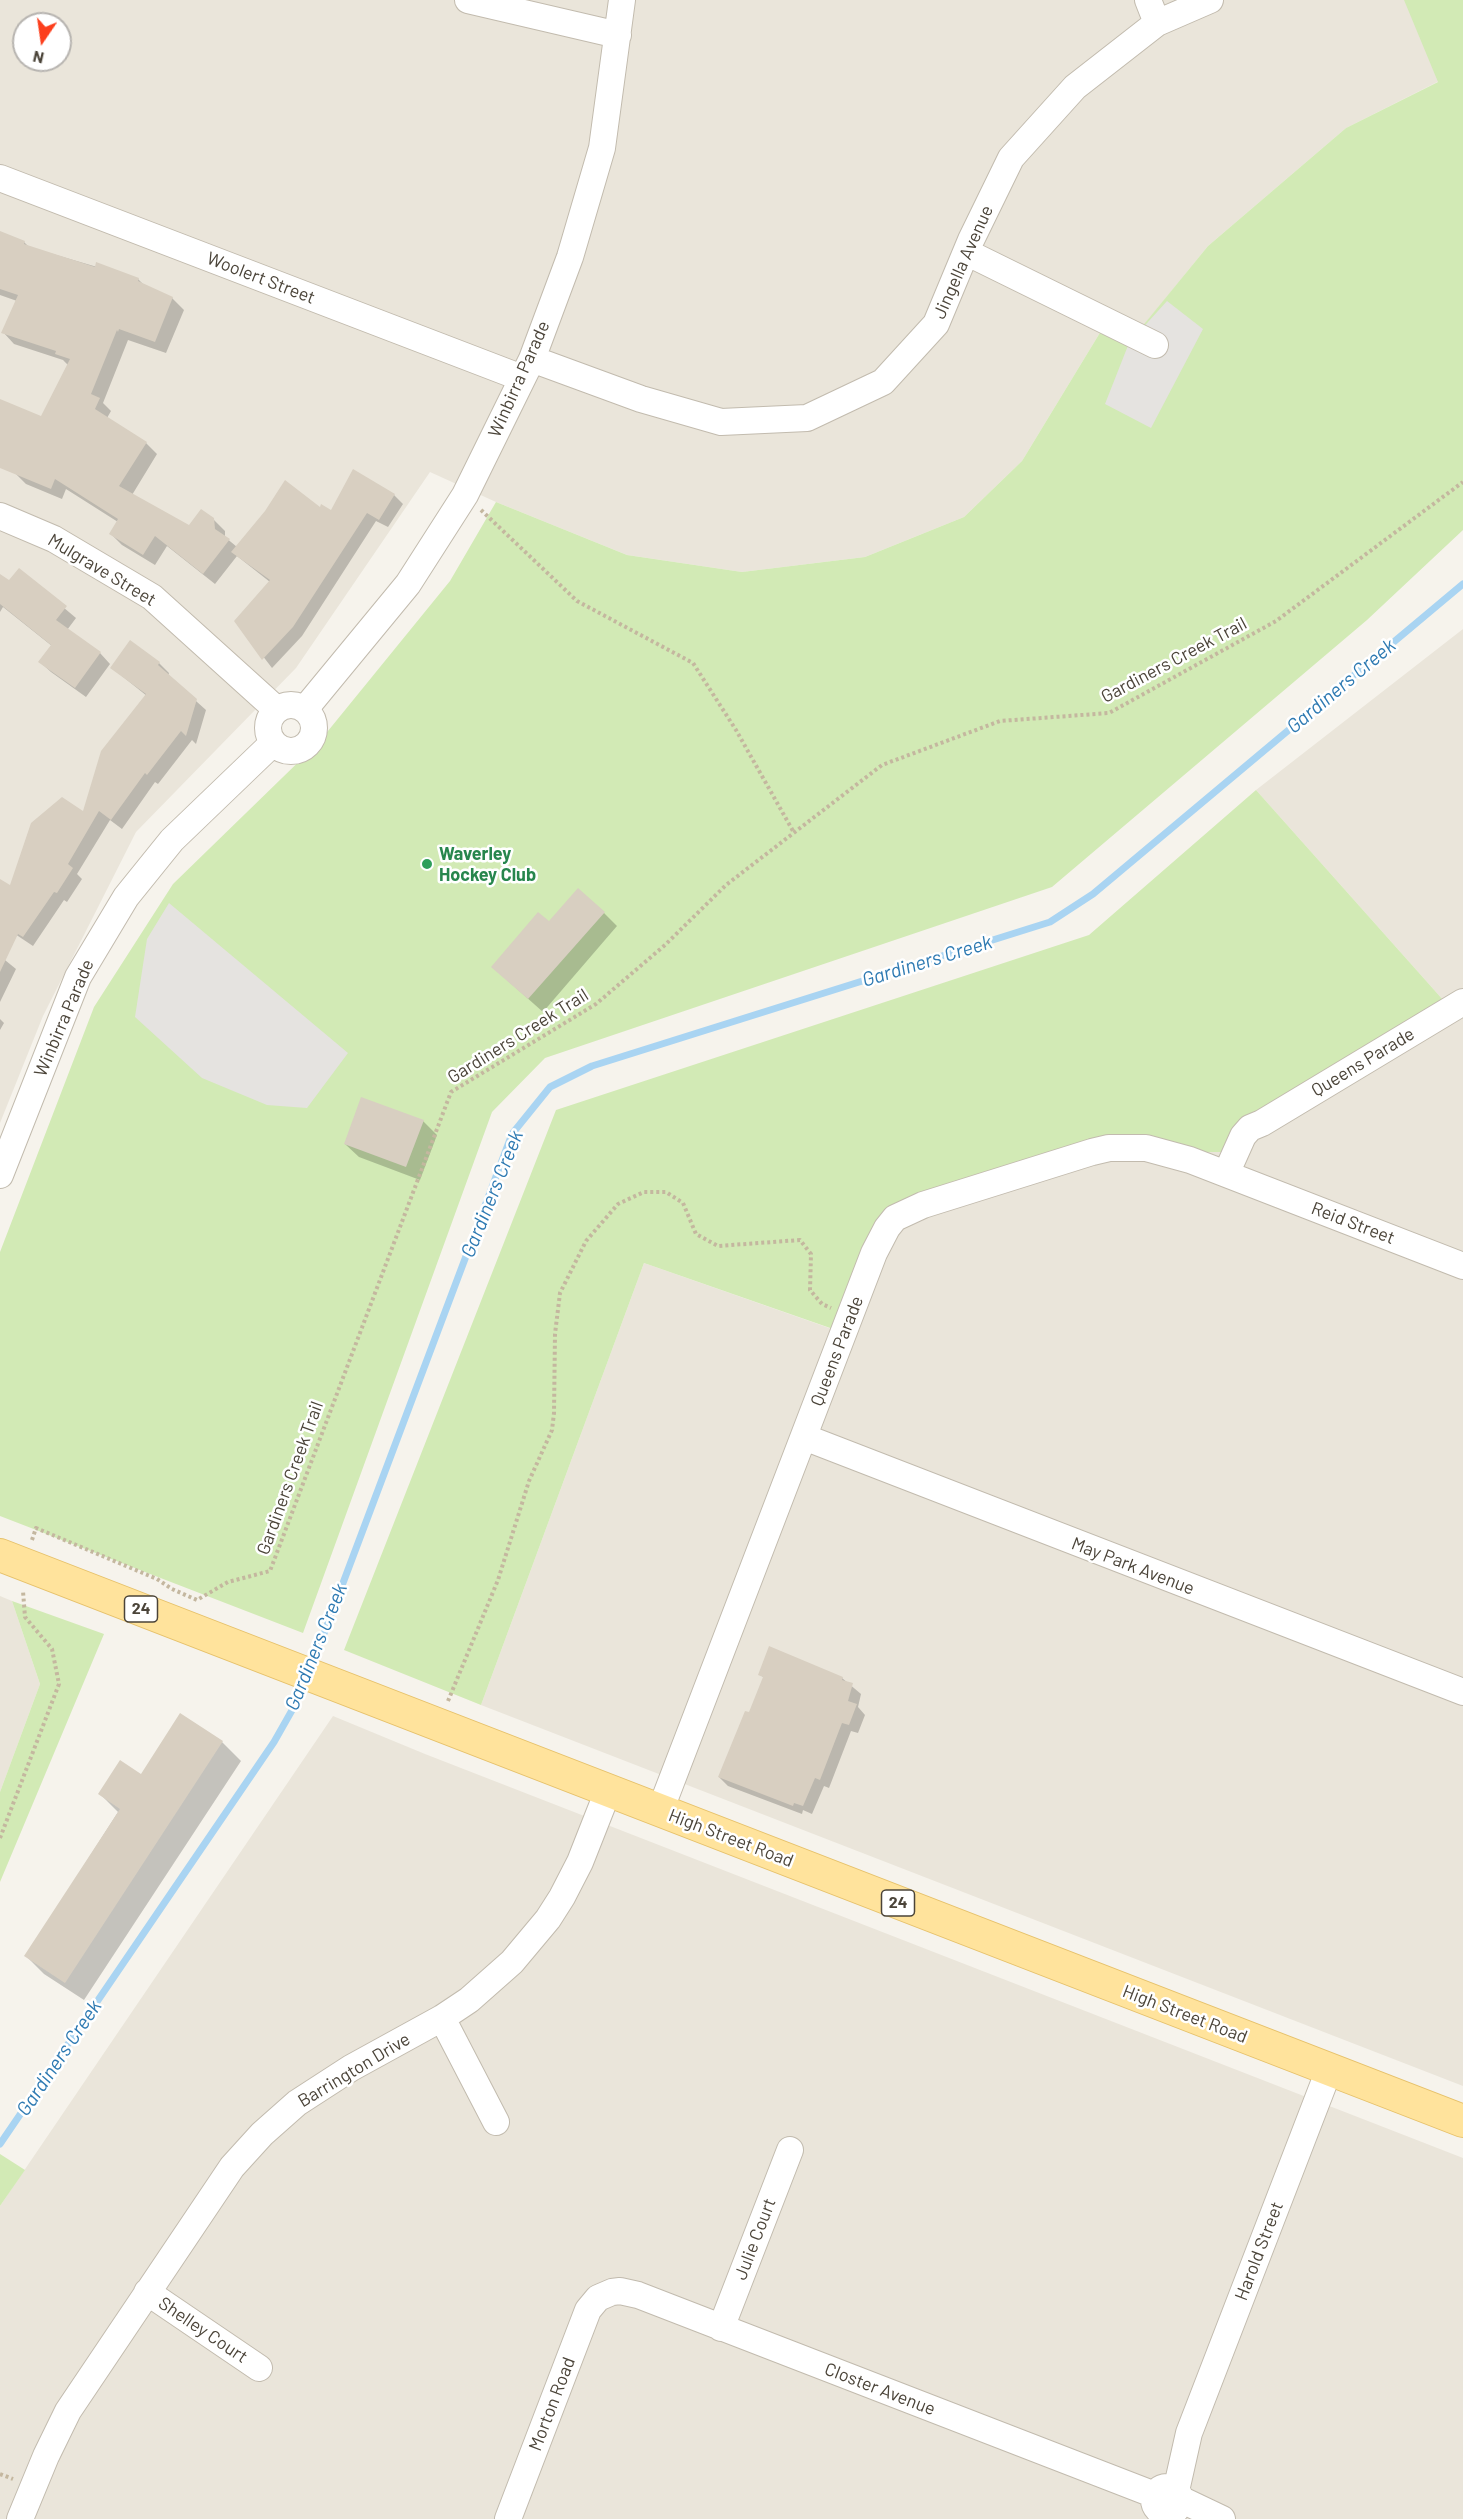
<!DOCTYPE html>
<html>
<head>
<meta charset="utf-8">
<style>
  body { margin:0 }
  #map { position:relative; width:1463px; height:2519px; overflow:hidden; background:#f6f3ec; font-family:Barlow,sans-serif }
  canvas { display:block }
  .north { position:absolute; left:12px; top:12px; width:60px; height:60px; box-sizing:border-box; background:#fff; border:2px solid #b7b4b0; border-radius:50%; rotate:193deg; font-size:16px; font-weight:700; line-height:24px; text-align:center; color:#4b4439 }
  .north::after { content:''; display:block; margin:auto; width:21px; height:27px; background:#fc3f1d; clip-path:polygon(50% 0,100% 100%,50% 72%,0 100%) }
</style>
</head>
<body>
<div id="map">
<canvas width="1463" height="2519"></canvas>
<div class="north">N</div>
</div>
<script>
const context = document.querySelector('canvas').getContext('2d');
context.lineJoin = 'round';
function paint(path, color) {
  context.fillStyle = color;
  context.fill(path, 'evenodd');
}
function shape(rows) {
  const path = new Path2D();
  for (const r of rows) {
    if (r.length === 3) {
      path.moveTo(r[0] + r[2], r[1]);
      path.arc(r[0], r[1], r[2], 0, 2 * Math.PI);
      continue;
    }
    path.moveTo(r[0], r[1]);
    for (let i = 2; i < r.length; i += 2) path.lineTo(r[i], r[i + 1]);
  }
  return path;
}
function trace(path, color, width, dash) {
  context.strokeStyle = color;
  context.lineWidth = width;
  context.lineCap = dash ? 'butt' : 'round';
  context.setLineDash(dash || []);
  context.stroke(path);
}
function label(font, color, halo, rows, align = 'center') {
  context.font = font + ' Barlow,sans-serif';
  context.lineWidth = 5;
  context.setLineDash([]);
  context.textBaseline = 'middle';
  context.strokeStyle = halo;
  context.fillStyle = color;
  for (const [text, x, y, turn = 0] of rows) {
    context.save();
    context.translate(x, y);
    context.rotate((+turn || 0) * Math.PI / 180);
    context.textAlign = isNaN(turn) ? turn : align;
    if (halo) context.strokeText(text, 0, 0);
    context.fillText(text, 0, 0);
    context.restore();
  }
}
const residential = shape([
  [0,0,1463,0,1463,69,1346,128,1208,246,1127,346,1101,331,1022,461,964,517,865,557,742,572,627,555,496,502,430,472,296,668,136,832,43,1016,0,1123],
  [24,24,60,24,60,60,24,60],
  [1463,629,1463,2086,481,1705,644,1263,832,1329,870,1235,1151,1137,1195,1149,1444,1001,1256,790],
  [0,1596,12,1601,40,1684,0,1792],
  [333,1716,425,1754,1463,2158,1463,2519,0,2519,0,2206]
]);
const green = shape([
  [1404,0,1463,0,1463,530,1367,620,1052,887,545,1058,492,1112,303,1633,0,1516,0,1252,94,1007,173,884,319,742,450,581,496,502,627,555,742,572,865,557,964,517,1022,461,1101,331,1127,345,1208,246,1346,128,1438,82],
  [1256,790,1444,1001,1223,1152,1205,1152,1182,1144,1151,1137,915,1196,833,1329,644,1263,481,1705,344,1650,556,1110,1089,935],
  [12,1601,104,1634,0,1882,0,1792,40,1684],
  [0,2154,25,2170,0,2206]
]);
const parking = shape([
  [1167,301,1203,329,1151,428,1105,404,1129,343],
  [169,903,348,1053,307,1108,267,1105,202,1078,135,1017,147,939]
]);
const shadow = shape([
  [0,233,24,242,29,247,138,279,144,285,172,298,184,310,166,353,128,340,103,403,111,411,107,418,146,443,157,454,132,495,189,527,213,519,225,531,225,537,237,547,321,510,331,512,394,495,403,504,388,527,376,521,302,636,272,668,236,621,270,582,237,556,215,584,167,546,155,565,122,545,111,534,118,522,66,489,62,499,26,484,15,473,0,467,0,401,42,418,69,366,63,360,14,344,3,332,17,301,0,295],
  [19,570,76,618,67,630,100,653,110,664,86,697,51,672,40,662,52,646,3,607,0,612,0,576,9,582],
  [130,642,159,663,169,673,168,676,206,710,196,744,192,740,158,784,155,782,122,829,110,820,77,874,82,879,67,902,64,900,33,946,0,924,0,880,11,888,84,813,147,696,112,668],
  [604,913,617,926,543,1012,507,980,549,923],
  [0,956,16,969,0,1002],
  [0,1019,4,1023,0,1030],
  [423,1121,437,1135,420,1180,359,1157,345,1144],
  [760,1674,842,1678,861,1694,858,1707,865,1715,858,1733,851,1731,829,1788,824,1786,812,1814,803,1810,802,1814,728,1786,719,1777,750,1714,764,1678],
  [181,1715,222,1742,241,1761,84,2000,44,1974,26,1956,118,1812,100,1794,141,1776]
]);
const stream = shape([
  [311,1668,512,1134,550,1087,592,1066,1050,922,1093,894,1463,584],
  [0,2144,274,1742,295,1705,306,1681]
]);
const building = shape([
  [0,231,25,241,24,244,95,267,96,262,139,278,138,281,173,297,155,342,119,329,118,332,117,330,91,394,100,398,95,409,147,442,119,486,189,525,201,509,214,518,215,529,230,539,203,574,155,536,143,555,109,534,118,519,55,479,51,489,0,468,0,399,41,416,70,359,55,354,56,351,1,333,18,295,0,289],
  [353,469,395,494,379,520,367,513,293,627,262,660,234,621,270,580,231,552,265,511,285,480,320,507,321,504,331,510],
  [19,568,67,606,56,620,101,652,75,688,38,662,51,645,0,604,0,574,9,580],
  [130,640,160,662,158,665,197,699,186,736,181,731,147,775,145,773,111,820,99,811,68,864,73,868,57,893,54,892,23,937,18,934,0,972,0,879,10,885,31,823,62,797,83,811,101,751,146,694,110,668],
  [578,888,605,912,528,999,491,967,538,912,549,921],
  [361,1097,424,1120,406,1167,344,1144],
  [769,1646,843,1677,842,1680,853,1683,848,1701,857,1704,849,1725,842,1723,820,1780,815,1778,803,1806,794,1803,793,1806,718,1777,745,1711,749,1712,763,1677,758,1675],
  [180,1713,223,1741,65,1983,24,1956,120,1809,98,1794,120,1760,141,1774]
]);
const path = shape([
  [481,510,577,601,693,663,736,730,793,831],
  [32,1540,36,1528,157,1579,172,1589,197,1600,228,1582,270,1571,451,1092,596,1004,665,945,726,885,882,765,1000,721,1109,713,1276,621,1463,482],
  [448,1701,498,1580,529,1481,552,1430,554,1413,555,1334,560,1293,586,1241,618,1204,644,1192,666,1192,683,1203,696,1234,718,1246,800,1240,811,1254,810,1290,822,1304,831,1308],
  [0,1838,59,1684,52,1649,25,1617,23,1591],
  [0,2474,13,2479]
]);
const minor = shape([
  [468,0,618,35],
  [1148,0,1157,23],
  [0,178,522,378],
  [966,252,1155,345],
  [532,359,641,399,721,422,807,418,883,382,936,324,971,240,1011,158,1075,87,1157,23,1210,0],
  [0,516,54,539,152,597,276,709],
  [291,728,23],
  [305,709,408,584,465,495,532,359,570,257,602,148,622,0],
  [1226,1174,1243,1136,1250,1128,1262,1123,1463,1002],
  [0,1175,78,977,126,897,172,840,273,743],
  [804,1437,1463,1692],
  [660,1811,874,1253,887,1228,895,1218,923,1205,1092,1152,1109,1148,1146,1148,1190,1160,1463,1266],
  [442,2018,496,2122],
  [147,2292,259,2368],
  [721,2328,790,2150],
  [1167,2500,13],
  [1176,2491,1189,2433,1329,2070],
  [1180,2499,1222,2519],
  [20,2519,46,2456,68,2411,232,2167,262,2134,297,2103,351,2068,442,2018,469,2000,512,1962,548,1919,562,1897,580,1862,608,1791],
  [508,2519,588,2310,598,2298,612,2292,620,2291,638,2295,1155,2495]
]);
const major = shape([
  [0,1555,1463,2121]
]);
const markers = [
  [427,864,6,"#2e9e5b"]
];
const shields = [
  [141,1609,33],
  [898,1903,33]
];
const shieldNames = [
  ["24",141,1609],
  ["24",898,1903]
];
const streetNames = [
  ["Jingella Avenue",963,262,-66],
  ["Woolert Street",261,278,21],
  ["Winbirra Parade",519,379,-66],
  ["Mulgrave Street",102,570,31],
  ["Gardiners Creek Trail",1174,660,-28],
  ["Winbirra Parade",64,1018,-67],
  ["Gardiners Creek Trail",518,1036,-32],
  ["Queens Parade",1363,1062,-31],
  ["Reid Street",1353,1223,21],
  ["Queens Parade",837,1351,-69],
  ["Gardiners Creek Trail",290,1478,-70],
  ["May Park Avenue",1133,1566,21],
  ["High Street Road",731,1838,21],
  ["High Street Road",1185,2014,21],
  ["Barrington Drive",354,2070,-31],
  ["Julie Court",755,2239,-69],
  ["Harold Street",1259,2251,-69],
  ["Shelley Court",203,2330,34],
  ["Closter Avenue",880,2389,21],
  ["Morton Road",552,2404,-69]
];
const leisureNames = [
  ["Waverley",439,854],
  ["Hockey Club",439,875]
];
const waterNames = [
  ["Gardiners Creek",1341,686,-40],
  ["Gardiners Creek",927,961,-17],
  ["Gardiners Creek",492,1194,-68],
  ["Gardiners Creek",316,1647,-68],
  ["Gardiners Creek",59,2058,-56]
];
paint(residential, '#eae5da');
paint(green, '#d2eab5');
paint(parking, '#e5e3e0');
paint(shadow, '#0003');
trace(stream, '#a9d4f2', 7);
paint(building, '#d8cfc1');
trace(minor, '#c2bbae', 28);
trace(major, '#e6c16a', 34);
trace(path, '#c4b79f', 4, [3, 3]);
trace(minor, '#fff', 26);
trace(major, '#ffe39c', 32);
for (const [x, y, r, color] of markers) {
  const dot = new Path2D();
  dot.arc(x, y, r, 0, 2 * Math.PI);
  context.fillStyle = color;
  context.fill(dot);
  trace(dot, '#fff', 2);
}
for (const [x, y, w] of shields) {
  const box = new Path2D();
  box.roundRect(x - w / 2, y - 13, w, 26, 4.5);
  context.fillStyle = '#fff';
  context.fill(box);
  trace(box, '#4b4439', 1.5);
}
label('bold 16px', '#4b4439', null, shieldNames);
label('18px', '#4b4439', '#fff', streetNames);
label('bold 18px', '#27864d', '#fff', leisureNames, 'left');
label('italic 20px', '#2e7ab2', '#fff', waterNames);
</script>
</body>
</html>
